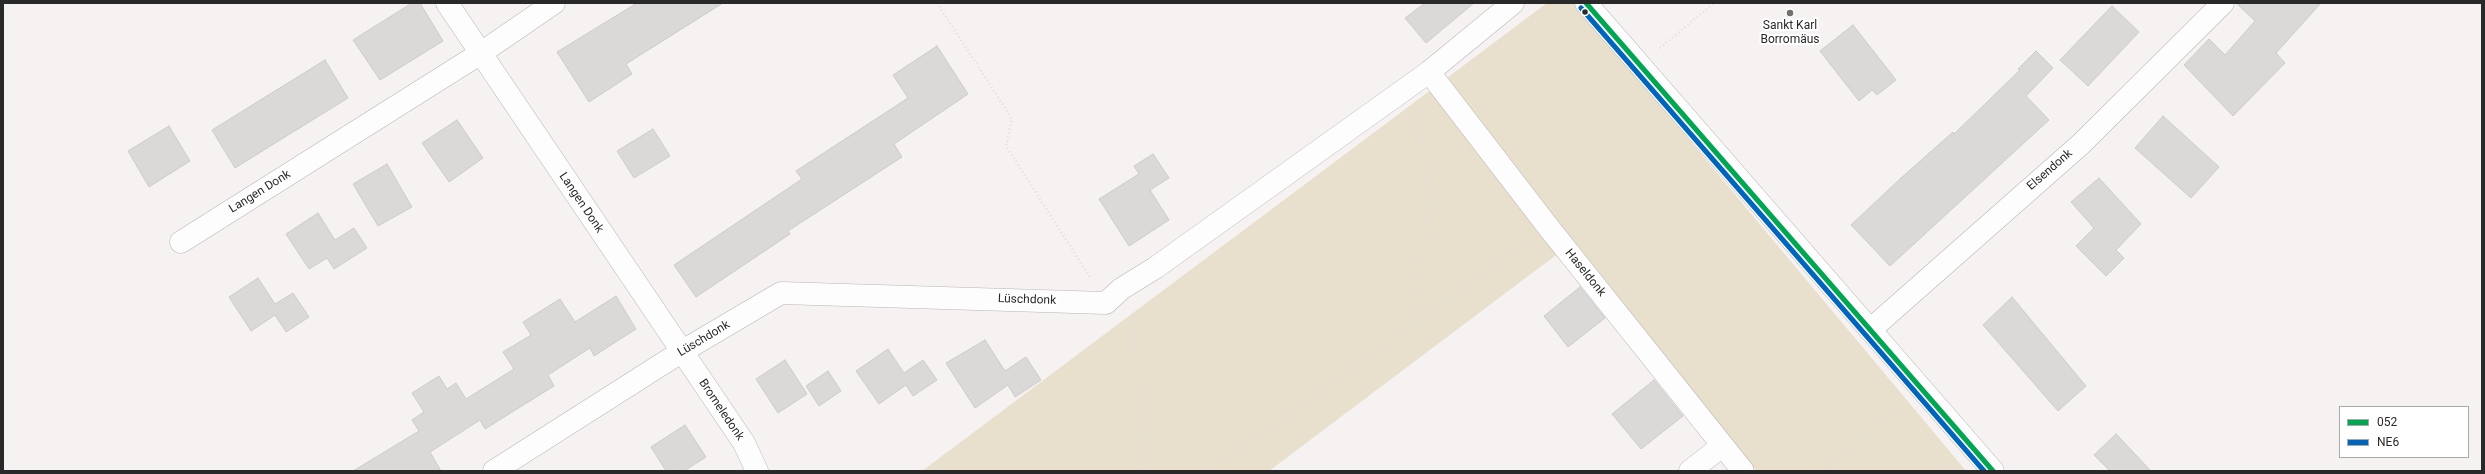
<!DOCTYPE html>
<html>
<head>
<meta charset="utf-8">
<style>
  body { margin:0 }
  #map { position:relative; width:2485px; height:474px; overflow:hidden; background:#f5f2f1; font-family:Roboto,sans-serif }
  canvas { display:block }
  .frame { position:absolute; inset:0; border:4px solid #2a2929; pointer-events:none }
  .legend { position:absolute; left:2339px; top:406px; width:130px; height:52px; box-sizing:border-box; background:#fff; border:1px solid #aaa9a9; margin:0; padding:5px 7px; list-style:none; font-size:12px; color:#2a2929 }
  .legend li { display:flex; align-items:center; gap:8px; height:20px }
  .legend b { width:20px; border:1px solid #aaa9a9 }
</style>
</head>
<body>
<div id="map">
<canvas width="2485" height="474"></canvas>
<div class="frame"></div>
<ul class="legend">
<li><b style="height:5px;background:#00a651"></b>052</li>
<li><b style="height:5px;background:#0065bd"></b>NE6</li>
</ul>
</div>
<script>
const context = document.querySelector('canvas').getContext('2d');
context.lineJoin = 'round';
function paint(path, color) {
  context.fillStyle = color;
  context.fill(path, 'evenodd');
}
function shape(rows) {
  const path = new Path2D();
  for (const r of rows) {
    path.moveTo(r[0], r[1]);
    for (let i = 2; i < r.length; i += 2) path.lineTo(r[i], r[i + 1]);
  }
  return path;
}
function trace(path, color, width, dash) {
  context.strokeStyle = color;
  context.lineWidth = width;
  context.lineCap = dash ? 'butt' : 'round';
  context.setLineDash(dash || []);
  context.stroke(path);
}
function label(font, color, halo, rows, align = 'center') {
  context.font = font + ' Roboto,sans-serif';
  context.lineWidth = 4;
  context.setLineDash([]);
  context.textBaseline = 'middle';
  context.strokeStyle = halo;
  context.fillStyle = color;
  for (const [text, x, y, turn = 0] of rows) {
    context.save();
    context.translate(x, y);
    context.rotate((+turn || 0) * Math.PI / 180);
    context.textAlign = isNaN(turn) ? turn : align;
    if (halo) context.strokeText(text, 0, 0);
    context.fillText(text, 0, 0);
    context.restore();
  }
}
const green = shape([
  [1547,3,1575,3,1966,471,1757,471,1572,243,1269,471,922,471]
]);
const building = shape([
  [412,3,420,3,443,41,380,80,353,40,412,3],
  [637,3,723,3,626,64,632,74,589,102,557,52,637,3],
  [1425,3,1474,3,1426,43,1405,18,1425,3],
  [2236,3,2321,3,2276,53,2285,63,2233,116,2184,65,2209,39,2225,55,2255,21,2236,3],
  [2112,6,2139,32,2088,86,2060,60,2112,6],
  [1853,25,1896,80,1877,95,1872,90,1859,101,1820,51,1853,25],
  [937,46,968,94,894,144,902,157,788,231,790,234,696,297,674,265,802,179,796,171,908,98,893,75,937,46],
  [2036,51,2053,68,2026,96,2049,120,1890,266,1851,225,1901,178,1953,132,1954,134,2020,70,2018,69,2036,51],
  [325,60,348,98,235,168,212,130,325,60],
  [2163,116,2219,167,2191,198,2135,148,2163,116],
  [457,120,483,158,449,182,422,143,457,120],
  [169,126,190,161,149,187,128,151,169,126],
  [653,129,670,156,634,178,617,151,653,129],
  [1153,154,1169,178,1150,190,1169,220,1129,246,1099,199,1139,174,1134,166,1153,154],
  [387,164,412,207,378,226,353,184,387,164],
  [2099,178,2141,224,2116,250,2124,258,2106,276,2076,246,2094,228,2071,202,2099,178],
  [318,213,335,240,354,228,367,248,334,269,327,258,309,269,286,234,318,213],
  [258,278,275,304,293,293,309,317,286,332,275,315,251,331,229,297,258,278],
  [1580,287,1605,318,1568,347,1544,316,1580,287],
  [616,296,636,329,594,356,590,348,548,375,554,386,485,429,480,420,430,452,441,471,353,471,419,431,412,420,424,412,412,393,439,376,447,389,456,383,466,399,514,369,503,352,531,335,523,322,560,299,575,322,616,296],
  [2012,297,2086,386,2058,411,1983,325,2012,297],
  [985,340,1005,371,1026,357,1041,380,1015,397,1008,385,975,408,946,363,985,340],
  [888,349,904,373,923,360,937,380,913,396,906,385,879,404,856,371,888,349],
  [785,360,807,394,778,413,756,379,785,360],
  [828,371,841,391,819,406,806,386,828,371],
  [1654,380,1683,416,1641,449,1612,414,1654,380],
  [685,425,706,457,684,471,666,471,651,447,685,425],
  [2116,434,2151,471,2110,471,2094,455,2116,434]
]);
const path = shape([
  [937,3,1012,119,1006,146,1090,277],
  [1660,48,1714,3],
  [1133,313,1142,471],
  [1413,326,1430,201,1419,111],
  [1209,471,1527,243],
  [1824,471,1900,405]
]);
const minor = shape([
  [447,3,744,443,757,471],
  [1586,3,1993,471],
  [1429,72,1549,228,1743,471],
  [181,242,481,53,554,3],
  [1870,330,2081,144,2223,3],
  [494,471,681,352,781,293,1106,303,1121,289,1155,268,1429,72,1513,3],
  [1690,471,1722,446]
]);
const bus1 = shape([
  [1586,3,1993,471]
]);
const bus2 = shape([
  [1581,8,1984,471]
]);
const markers = [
  [1585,12,3.5,"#2a2929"],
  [1790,13,4,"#716f6f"]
];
const poiNames = [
  ["Sankt Karl",1790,26],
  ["Borromäus",1790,40]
];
const streetNames = [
  ["Elsendonk",2050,170,-41],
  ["Langen Donk",260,192,-32],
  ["Langen Donk",581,203,56],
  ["Haseldonk",1585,273,51],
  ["Lüschdonk",1027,300,2],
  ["Lüschdonk",704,339,-31],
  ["Bromeledonk",721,410,56]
];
paint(green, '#e8dfcc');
paint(building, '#dbd9d8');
trace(building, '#cdcbca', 1);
trace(minor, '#b7b6b5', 23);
trace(path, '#e0dede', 2.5, [1, 3]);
trace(minor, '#fefdfd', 22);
trace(bus1, '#00a651', 5);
trace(bus2, '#0065bd', 5);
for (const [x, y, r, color] of markers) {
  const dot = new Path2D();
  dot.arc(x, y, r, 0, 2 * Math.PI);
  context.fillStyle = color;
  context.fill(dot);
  trace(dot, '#fff', 1.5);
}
label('12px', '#2a2929', '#fff', poiNames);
label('12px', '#2a2929', '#fff', streetNames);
</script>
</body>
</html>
